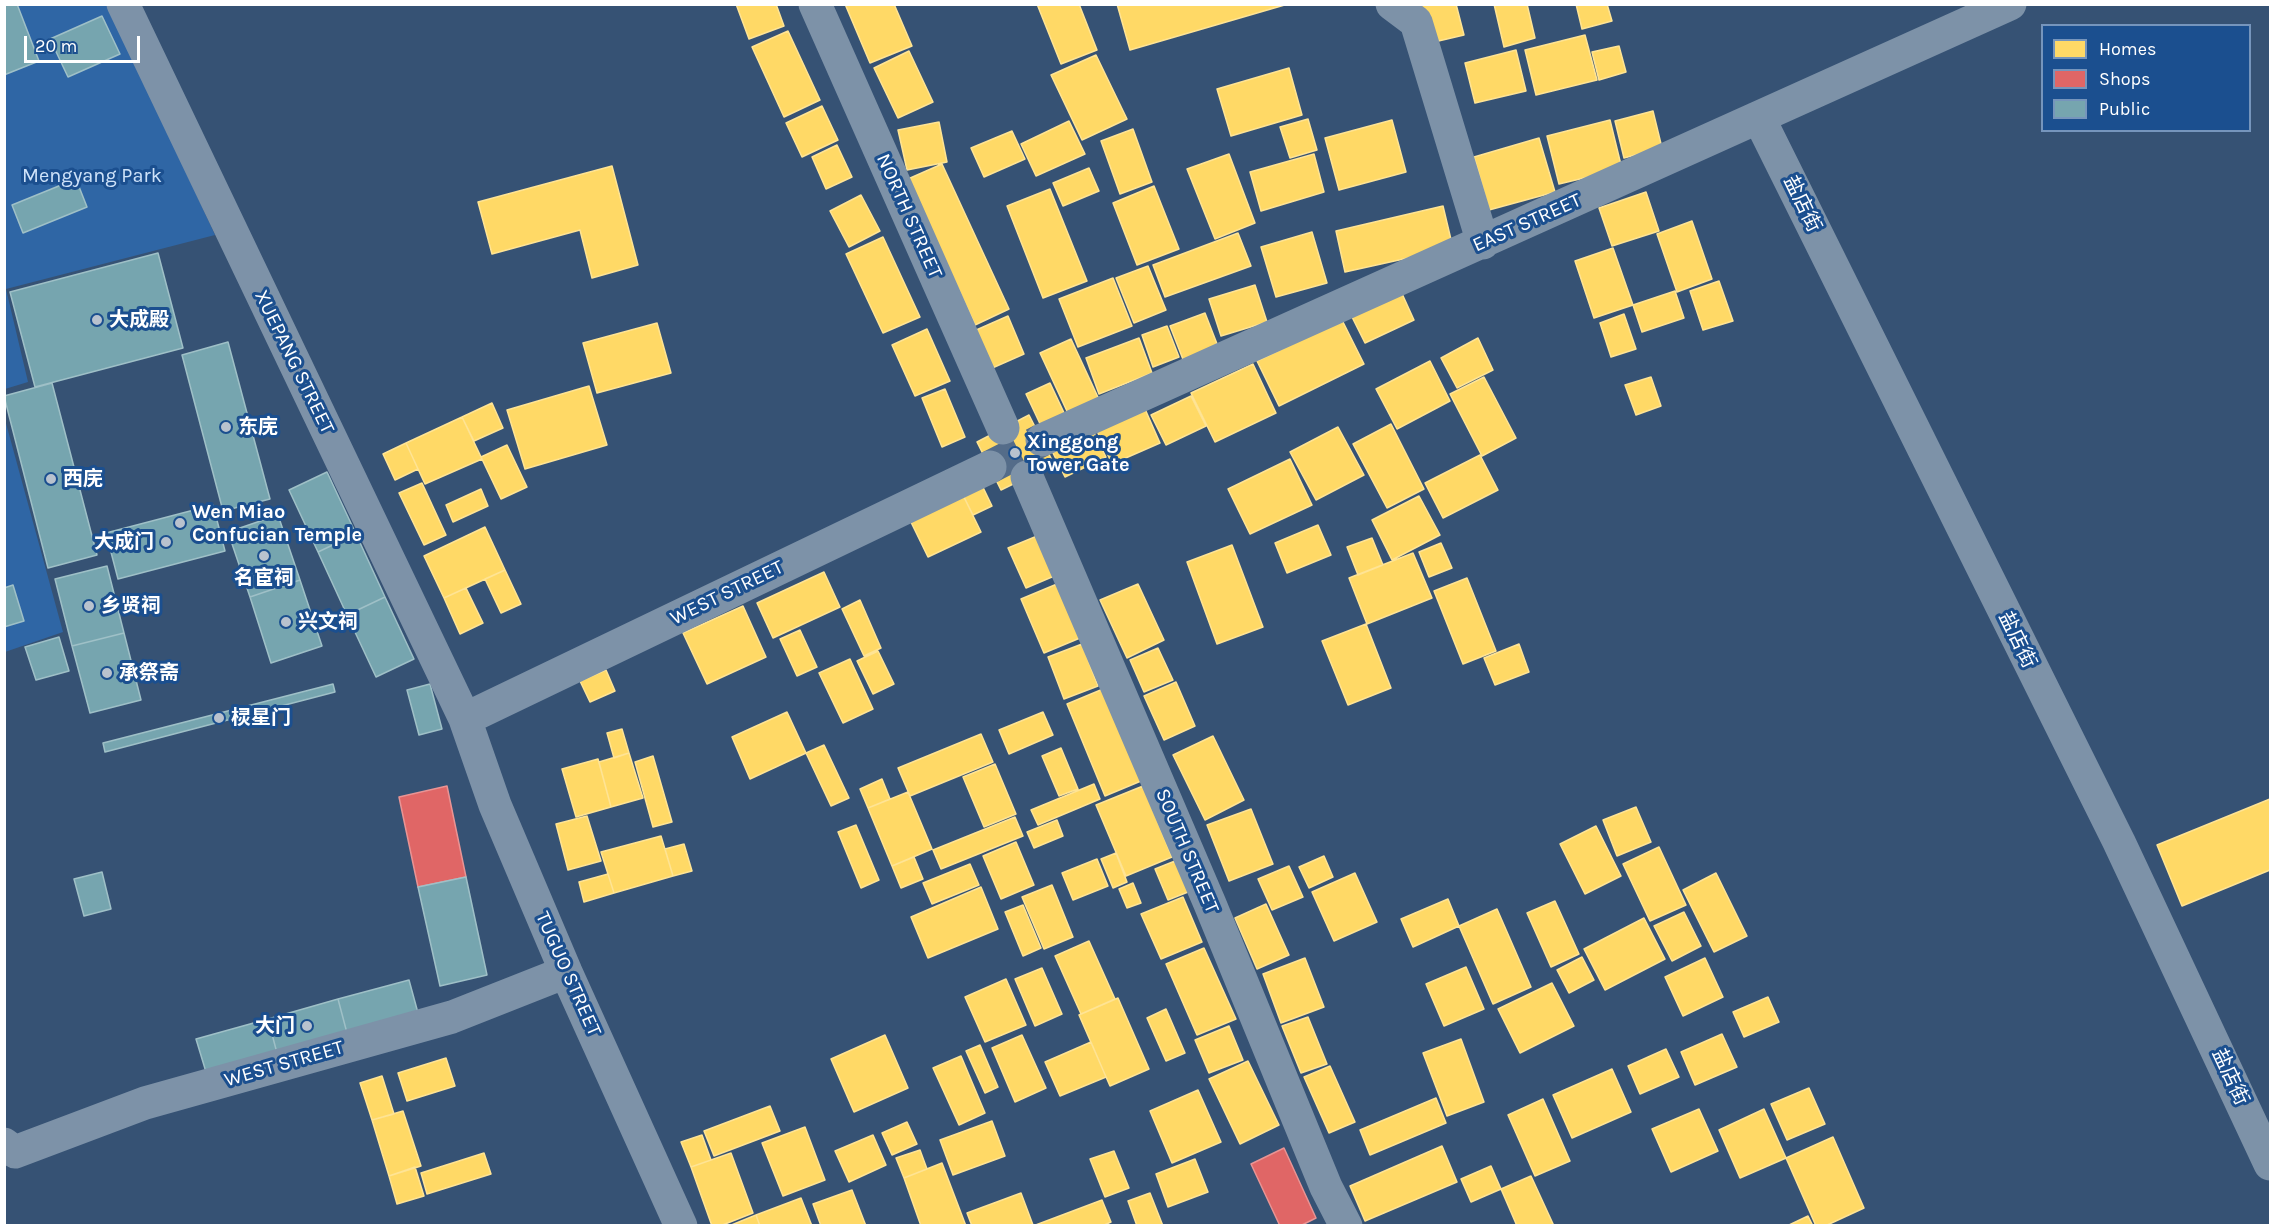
<!DOCTYPE html>
<html>
<head>
<meta charset="utf-8">
<style>
  body { margin:0 }
  #map { position:relative; width:2275px; height:1230px; overflow:hidden; background:#365274; font-family:Karla,sans-serif }
  canvas { display:block }
  .frame { position:absolute; inset:0; border:6px solid #fff; pointer-events:none }
  .legend { position:absolute; left:2041px; top:24px; width:210px; height:108px; box-sizing:border-box; background:#1b4f8f; border:2px solid #7695bc; margin:0; padding:8px 10px; list-style:none; font-size:18px; color:#fff }
  .legend li { display:flex; align-items:center; gap:12px; height:30px }
  .legend b { width:30px; border:2px solid #7695bc }
  .scale { position:absolute; left:24px; top:36px; width:116px; height:27px; box-sizing:border-box; border:3px solid #fff; border-top:0; padding-left:8px; font-size:18px; line-height:21px; white-space:nowrap; color:#fff; -webkit-text-stroke:4px #1b4f8f; paint-order:stroke }
</style>
</head>
<body>
<div id="map">
<canvas width="2275" height="1230"></canvas>
<div class="frame"></div>
<ul class="legend">
<li><b style="height:16px;background:#ffd966"></b>Homes</li>
<li><b style="height:16px;background:#e06666"></b>Shops</li>
<li><b style="height:16px;background:#76a5af"></b>Public</li>
</ul>
<div class="scale">20 m</div>
</div>
<script>
const context = document.querySelector('canvas').getContext('2d');
context.lineJoin = 'round';
function paint(path, color) {
  context.fillStyle = color;
  context.fill(path, 'evenodd');
}
function shape(rows) {
  const path = new Path2D();
  for (const r of rows) {
    path.moveTo(r[0], r[1]);
    for (let i = 2; i < r.length; i += 2) path.lineTo(r[i], r[i + 1]);
  }
  return path;
}
function trace(path, color, width, dash) {
  context.strokeStyle = color;
  context.lineWidth = width;
  context.lineCap = dash ? 'butt' : 'round';
  context.setLineDash(dash || []);
  context.stroke(path);
}
function label(font, color, halo, rows, align = 'center') {
  context.font = font + ' Karla,"Noto Sans SC",sans-serif';
  context.lineWidth = 6;
  context.setLineDash([]);
  context.textBaseline = 'middle';
  context.strokeStyle = halo;
  context.fillStyle = color;
  for (const [text, x, y, turn = 0] of rows) {
    context.save();
    context.translate(x, y);
    context.rotate((+turn || 0) * Math.PI / 180);
    context.textAlign = isNaN(turn) ? turn : align;
    if (halo) context.strokeText(text, 0, 0);
    context.fillText(text, 0, 0);
    context.restore();
  }
}
const green = shape([
  [5,5,109,5,215,235,6,289,28,382,5,389],
  [4,416,63,632,5,652,4,652]
]);
const homes = shape([
  [736,4,776,4,784,26,749,39,736,4],
  [845,4,894,4,912,46,870,63,845,4],
  [1037,4,1079,4,1097,50,1061,64,1037,4],
  [1117,4,1288,4,1130,50,1117,4],
  [1421,4,1456,4,1464,35,1430,43,1421,4],
  [1494,4,1527,4,1535,38,1504,47,1494,4],
  [1576,4,1607,4,1612,21,1582,29,1576,4],
  [788,31,820,100,784,117,752,47,788,31],
  [1585,35,1597,80,1536,95,1525,50,1585,35],
  [1619,46,1626,72,1599,80,1592,52,1619,46],
  [1516,50,1526,91,1475,103,1465,63,1516,50],
  [909,51,933,102,898,118,874,68,909,51],
  [1096,55,1127,119,1082,140,1051,75,1096,55],
  [1289,68,1302,115,1231,136,1217,89,1289,68],
  [822,106,838,140,802,157,786,123,822,106],
  [1653,111,1662,148,1624,158,1615,121,1653,111],
  [1308,119,1317,150,1290,158,1280,127,1308,119],
  [1392,120,1406,172,1339,190,1325,138,1392,120],
  [1610,120,1622,169,1559,184,1547,136,1610,120],
  [1069,121,1085,154,1036,176,1021,144,1069,121],
  [939,122,947,162,907,170,898,130,939,122],
  [1133,129,1152,182,1120,194,1101,141,1133,129],
  [1012,131,1025,159,984,177,971,148,1012,131],
  [1539,138,1555,192,1489,210,1474,157,1539,138],
  [837,145,852,177,826,189,812,157,837,145],
  [1229,154,1255,223,1215,239,1187,169,1229,154],
  [1314,154,1324,192,1261,211,1250,172,1314,154],
  [942,164,1009,309,975,325,908,179,942,164],
  [612,166,638,265,592,278,580,230,492,254,478,202,612,166],
  [1089,168,1099,191,1063,206,1053,183,1089,168],
  [1154,186,1179,249,1137,265,1113,203,1154,186],
  [1050,189,1087,281,1043,298,1007,206,1050,189],
  [1646,192,1659,231,1612,246,1599,208,1646,192],
  [861,195,880,231,849,247,830,211,861,195],
  [1443,206,1453,248,1345,272,1336,231,1443,206],
  [1692,221,1712,279,1677,292,1657,234,1692,221],
  [1312,232,1327,283,1276,297,1261,247,1312,232],
  [1238,233,1251,266,1165,297,1153,265,1238,233],
  [883,237,920,317,883,333,846,254,883,237],
  [1613,248,1633,305,1594,318,1575,261,1613,248],
  [1148,266,1166,310,1134,323,1116,278,1148,266],
  [1113,278,1132,326,1078,347,1059,299,1113,278],
  [1719,281,1733,321,1703,330,1690,291,1719,281],
  [1255,285,1267,322,1221,336,1209,299,1255,285],
  [1399,287,1414,320,1365,343,1349,311,1399,287],
  [1675,291,1684,318,1642,332,1633,305,1675,291],
  [1205,313,1219,349,1184,362,1170,326,1205,313],
  [1624,314,1636,349,1611,357,1600,323,1624,314],
  [1008,316,1024,354,990,369,974,331,1008,316],
  [1342,320,1364,364,1279,406,1257,361,1342,320],
  [657,323,671,373,597,393,583,343,657,323],
  [1167,326,1179,357,1153,367,1142,335,1167,326],
  [927,329,950,381,915,396,892,345,927,329],
  [1139,338,1152,373,1099,394,1086,358,1139,338],
  [1478,338,1493,370,1457,388,1441,358,1478,338],
  [1071,339,1103,408,1072,422,1040,353,1071,339],
  [1430,361,1450,401,1397,429,1376,389,1430,361],
  [1253,364,1276,413,1215,442,1191,393,1253,364],
  [1484,377,1516,438,1482,456,1450,394,1484,377],
  [1651,377,1661,406,1636,415,1625,385,1651,377],
  [1050,383,1066,417,1042,428,1026,394,1050,383],
  [589,386,607,445,525,469,507,410,589,386],
  [945,389,965,437,942,447,922,398,945,389],
  [1191,396,1206,426,1166,445,1151,415,1191,396],
  [492,403,503,428,474,441,462,417,492,403],
  [1145,409,1160,443,1112,464,1097,431,1145,409],
  [1029,415,1054,464,1001,490,977,442,1029,415],
  [462,417,482,459,425,484,406,443,462,417],
  [1089,423,1106,457,1065,477,1048,443,1089,423],
  [1391,424,1424,489,1387,508,1353,444,1391,424],
  [1338,427,1364,475,1316,500,1290,452,1338,427],
  [406,443,418,469,395,480,383,454,406,443],
  [507,445,527,487,501,499,481,457,507,445],
  [1480,455,1498,490,1443,518,1425,483,1480,455],
  [1290,459,1312,505,1250,534,1228,489,1290,459],
  [979,479,992,506,973,515,960,489,979,479],
  [422,483,446,535,424,545,399,493,422,483],
  [481,489,488,506,453,522,446,505,481,489],
  [960,489,981,532,928,557,907,514,960,489],
  [1419,496,1440,535,1392,560,1372,520,1419,496],
  [1318,525,1331,555,1287,573,1275,543,1318,525],
  [485,527,505,570,444,598,424,556,485,527],
  [1042,534,1059,574,1026,588,1008,548,1042,534],
  [1372,538,1383,565,1358,575,1347,547,1372,538],
  [1441,543,1452,568,1429,577,1419,552,1441,543],
  [1232,545,1263,627,1217,644,1187,562,1232,545],
  [1413,553,1432,598,1367,624,1349,578,1413,553],
  [505,570,521,604,501,613,485,579,505,570],
  [824,572,840,607,773,638,757,603,824,572],
  [1467,578,1496,651,1463,664,1434,591,1467,578],
  [1057,584,1080,638,1044,653,1021,599,1057,584],
  [1138,584,1164,640,1127,658,1100,600,1138,584],
  [466,588,483,623,460,634,444,598,466,588],
  [860,600,881,648,864,656,842,609,860,600],
  [743,606,766,657,707,684,683,633,743,606],
  [1366,624,1391,688,1348,705,1322,641,1366,624],
  [800,630,817,667,797,676,780,639,800,630],
  [1082,644,1098,686,1064,699,1048,657,1082,644],
  [1519,644,1529,672,1495,685,1484,658,1519,644],
  [1158,648,1173,680,1144,692,1130,660,1158,648],
  [878,651,894,684,873,694,857,661,878,651],
  [850,659,873,709,843,723,819,673,850,659],
  [606,670,615,691,590,702,580,681,606,670],
  [1176,682,1195,726,1164,740,1144,696,1176,682],
  [1103,689,1141,781,1105,796,1067,704,1103,689],
  [787,712,806,753,750,779,732,737,787,712],
  [1043,712,1053,735,1009,754,999,730,1043,712],
  [622,729,629,753,614,758,607,733,622,729],
  [981,734,993,762,910,796,898,768,981,734],
  [1213,736,1244,800,1205,820,1173,755,1213,736],
  [824,745,849,798,831,806,806,753,824,745],
  [1061,748,1078,789,1059,796,1042,756,1061,748],
  [629,753,643,798,611,807,599,762,629,753],
  [653,756,672,822,653,827,635,762,653,756],
  [598,759,611,807,576,817,562,769,598,759],
  [995,764,1016,814,984,827,963,777,995,764],
  [882,779,890,799,868,808,860,789,882,779],
  [1094,784,1100,799,1038,825,1031,810,1094,784],
  [1143,786,1172,857,1126,876,1096,805,1143,786],
  [908,792,932,849,892,866,868,808,908,792],
  [2270,799,2270,870,2182,906,2157,845,2270,799],
  [1636,807,1651,842,1617,856,1603,820,1636,807],
  [1251,809,1273,864,1229,881,1207,825,1251,809],
  [587,816,601,861,568,870,556,824,587,816],
  [1015,817,1023,836,941,869,933,850,1015,817],
  [1057,820,1063,836,1034,848,1027,832,1057,820],
  [856,825,879,880,861,888,838,832,856,825],
  [1596,826,1621,876,1585,894,1560,844,1596,826],
  [661,836,673,876,614,893,601,852,661,836],
  [1016,842,1034,885,1001,899,983,856,1016,842],
  [684,844,692,871,673,876,665,849,684,844],
  [1659,847,1686,905,1650,921,1623,864,1659,847],
  [1116,853,1127,882,1113,888,1101,859,1116,853],
  [1324,856,1333,877,1309,888,1299,867,1324,856],
  [914,857,923,879,901,888,892,866,914,857],
  [1097,859,1108,886,1073,900,1062,873,1097,859],
  [1175,861,1188,892,1168,900,1155,869,1175,861],
  [970,864,979,885,932,904,923,883,970,864],
  [1289,866,1303,897,1272,910,1258,879,1289,866],
  [1355,873,1377,922,1334,941,1312,892,1355,873],
  [1716,873,1747,936,1714,952,1683,890,1716,873],
  [608,874,614,893,584,902,579,882,608,874],
  [1133,883,1141,903,1127,908,1119,889,1133,883],
  [1052,885,1073,937,1044,949,1022,897,1052,885],
  [981,887,998,929,928,958,911,917,981,887],
  [1183,897,1202,942,1161,959,1141,914,1183,897],
  [1448,899,1459,926,1413,947,1401,919,1448,899],
  [1555,901,1579,954,1551,967,1527,913,1555,901],
  [1266,904,1289,955,1257,969,1235,918,1266,904],
  [1023,905,1041,948,1023,956,1005,912,1023,905],
  [1497,909,1531,987,1493,1004,1459,926,1497,909],
  [1684,912,1701,946,1672,961,1654,926,1684,912],
  [1644,918,1665,959,1605,990,1584,949,1644,918],
  [1089,941,1115,999,1081,1014,1055,956,1089,941],
  [1204,948,1236,1019,1197,1035,1166,964,1204,948],
  [1582,957,1594,980,1569,993,1557,970,1582,957],
  [1305,958,1324,1007,1281,1023,1263,974,1305,958],
  [1705,958,1723,997,1683,1016,1665,977,1705,958],
  [1466,967,1484,1009,1444,1026,1426,984,1466,967],
  [1042,968,1062,1014,1035,1026,1015,979,1042,968],
  [1006,979,1026,1025,985,1042,965,997,1006,979],
  [1552,983,1574,1026,1520,1053,1498,1009,1552,983],
  [1768,997,1779,1022,1744,1037,1733,1012,1768,997],
  [1118,998,1149,1069,1110,1086,1079,1015,1118,998],
  [1166,1009,1185,1053,1166,1061,1147,1018,1166,1009],
  [1308,1017,1327,1064,1301,1073,1282,1026,1308,1017],
  [1229,1026,1243,1060,1209,1073,1195,1040,1229,1026],
  [1722,1034,1737,1067,1695,1085,1681,1052,1722,1034],
  [885,1035,908,1088,854,1112,831,1059,885,1035],
  [1022,1035,1046,1088,1015,1102,992,1048,1022,1035],
  [1461,1039,1484,1102,1447,1116,1423,1053,1461,1039],
  [1091,1042,1106,1077,1060,1096,1045,1062,1091,1042],
  [980,1045,998,1087,985,1093,966,1051,980,1045],
  [1666,1049,1679,1077,1640,1094,1628,1066,1666,1049],
  [961,1056,985,1113,959,1125,933,1068,961,1056],
  [446,1058,455,1086,407,1101,398,1073,446,1058],
  [1248,1061,1279,1125,1240,1144,1209,1079,1248,1061],
  [1330,1066,1355,1122,1329,1133,1304,1077,1330,1066],
  [1612,1069,1631,1112,1572,1138,1553,1095,1612,1069],
  [382,1076,394,1114,372,1120,360,1083,382,1076],
  [1809,1088,1825,1124,1787,1140,1771,1104,1809,1088],
  [1198,1090,1221,1142,1172,1163,1150,1111,1198,1090],
  [1436,1098,1446,1123,1370,1155,1360,1130,1436,1098],
  [1543,1099,1570,1161,1535,1176,1508,1115,1543,1099],
  [770,1106,780,1131,714,1156,704,1131,770,1106],
  [1699,1109,1718,1151,1671,1172,1652,1129,1699,1109],
  [1764,1109,1786,1158,1740,1178,1719,1130,1764,1109],
  [403,1111,421,1166,389,1176,372,1120,403,1111],
  [992,1121,1005,1156,953,1175,940,1140,992,1121],
  [907,1122,917,1144,892,1155,882,1133,907,1122],
  [805,1127,825,1180,783,1196,762,1143,805,1127],
  [702,1135,711,1160,691,1167,681,1142,702,1135],
  [873,1135,886,1165,849,1182,835,1151,873,1135],
  [1833,1137,1864,1208,1825,1226,1816,1226,1786,1158,1833,1137],
  [1442,1146,1457,1182,1365,1221,1350,1186,1442,1146],
  [920,1150,927,1169,904,1178,896,1158,920,1150],
  [1114,1151,1129,1188,1105,1197,1090,1159,1114,1151],
  [484,1153,491,1174,427,1194,421,1173,484,1153],
  [731,1153,753,1213,720,1226,712,1226,691,1167,731,1153],
  [1195,1159,1208,1192,1168,1207,1156,1174,1195,1159],
  [942,1163,966,1226,921,1226,904,1178,942,1163],
  [1491,1166,1501,1189,1471,1202,1461,1179,1491,1166],
  [415,1167,424,1196,397,1204,389,1176,415,1167],
  [1531,1176,1554,1226,1517,1226,1501,1189,1531,1176],
  [852,1190,866,1226,821,1226,813,1204,852,1190],
  [1021,1193,1033,1225,972,1226,967,1213,1021,1193],
  [1150,1193,1163,1226,1137,1226,1128,1201,1150,1193],
  [801,1198,812,1226,760,1226,756,1215,801,1198],
  [1102,1200,1111,1222,1102,1226,1033,1226,1102,1200],
  [756,1215,760,1226,729,1226,756,1215],
  [1808,1216,1813,1226,1787,1226,1808,1216]
]);
const shops = shape([
  [447,786,466,877,418,887,399,797,447,786],
  [1284,1148,1316,1218,1300,1226,1280,1226,1251,1164,1284,1148]
]);
const public = shape([
  [4,4,17,4,39,61,4,75,4,4],
  [102,16,120,54,68,77,50,39,102,16],
  [76,179,87,207,23,233,12,205,76,179],
  [158,253,183,348,35,387,10,292,158,253],
  [228,342,270,499,223,511,182,355,228,342],
  [52,383,97,555,48,568,4,396,52,383],
  [327,472,356,534,318,552,289,490,327,472],
  [213,505,225,551,118,579,106,533,213,505],
  [278,515,300,580,250,597,228,532,278,515],
  [356,534,385,597,347,615,318,552,356,534],
  [107,566,124,633,72,646,55,579,107,566],
  [300,580,322,646,271,663,250,597,300,580],
  [13,585,24,621,4,627,4,588,13,585],
  [385,597,414,659,376,677,347,615,385,597],
  [124,633,141,700,90,713,72,646,124,633],
  [59,637,69,671,36,680,25,647,59,637],
  [333,684,335,692,105,752,103,743,333,684],
  [430,684,442,729,419,735,407,690,430,684],
  [102,872,111,909,84,916,74,879,102,872],
  [466,877,487,975,440,986,418,887,466,877],
  [409,980,418,1013,347,1033,338,999,409,980],
  [338,999,347,1033,277,1053,268,1019,338,999],
  [268,1019,277,1053,206,1072,196,1039,268,1019]
]);
const minorTunnel = shape([
  [990,467,1042,440]
]);
const minor = shape([
  [123,4,465,719,495,805,566,972,681,1226],
  [815,4,1003,428],
  [1392,4,1416,22,1483,243],
  [1759,118,2119,842,2270,1164],
  [1042,440,2010,4],
  [1027,477,1210,904,1326,1187,1346,1226],
  [465,719,990,467],
  [4,1144,15,1152,145,1103,452,1017,566,972]
]);
const markers = [
  [97,320,6,"#b9c2ce"],
  [226,427,6,"#b9c2ce"],
  [1015,453,6,"#b9c2ce"],
  [51,479,6,"#b9c2ce"],
  [180,523,6,"#b9c2ce"],
  [166,542,6,"#b9c2ce"],
  [264,556,6,"#b9c2ce"],
  [89,606,6,"#b9c2ce"],
  [286,622,6,"#b9c2ce"],
  [107,673,6,"#b9c2ce"],
  [219,718,6,"#b9c2ce"],
  [307,1026,6,"#b9c2ce"]
];
const parkNames = [
  ["Mengyang Park",92,176]
];
const streetNames = [
  ["盐店街",1802,204,64],
  ["NORTH STREET",909,216,66],
  ["EAST STREET",1527,223,-24],
  ["XUEPANG STREET",294,362,64],
  ["WEST STREET",727,593,-26],
  ["盐店街",2017,640,64],
  ["SOUTH STREET",1187,851,67],
  ["TUGUO STREET",568,974,66],
  ["WEST STREET",284,1064,-16],
  ["盐店街",2230,1077,65]
];
const poiNames = [
  ["大成殿",109,320],
  ["东庑",238,427],
  ["Xinggong",1027,442],
  ["Tower Gate",1027,465],
  ["西庑",63,479],
  ["Wen Miao",192,512],
  ["Confucian Temple",192,535],
  ["大成门",154,542,"right"],
  ["名宦祠",264,578,"center"],
  ["乡贤祠",101,606],
  ["兴文祠",298,622],
  ["承祭斋",119,673],
  ["棂星门",231,718],
  ["大门",295,1026,"right"]
];
paint(green, '#2f66a5');
paint(homes, '#ffd966');
trace(homes, '#ffe494', 1.5);
paint(shops, '#e06666');
trace(shops, '#e99494', 1.5);
paint(public, '#76a5af');
trace(public, '#9fc0c7', 1.5);
trace(minorTunnel, '#546c89', 33, [33, 16]);
trace(minor, '#7d92a8', 33);
for (const [x, y, r, color] of markers) {
  const dot = new Path2D();
  dot.arc(x, y, r, 0, 2 * Math.PI);
  context.fillStyle = color;
  context.fill(dot);
  trace(dot, '#1b4f8f', 2);
}
label('20px', '#cfe3fa', '#1b4f8f', parkNames);
label('20px', '#fff', '#1b4f8f', streetNames);
label('bold 20px', '#fff', '#1b4f8f', poiNames, 'left');
</script>
</body>
</html>
